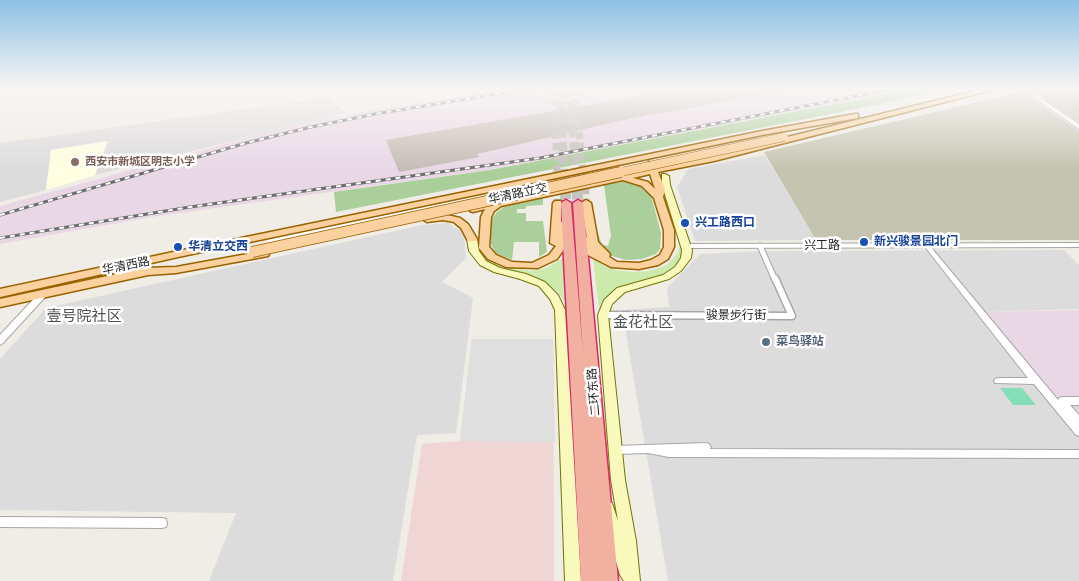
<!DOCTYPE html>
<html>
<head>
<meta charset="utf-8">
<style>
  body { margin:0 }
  canvas { display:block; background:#f0ece6 }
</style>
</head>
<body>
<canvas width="1079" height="581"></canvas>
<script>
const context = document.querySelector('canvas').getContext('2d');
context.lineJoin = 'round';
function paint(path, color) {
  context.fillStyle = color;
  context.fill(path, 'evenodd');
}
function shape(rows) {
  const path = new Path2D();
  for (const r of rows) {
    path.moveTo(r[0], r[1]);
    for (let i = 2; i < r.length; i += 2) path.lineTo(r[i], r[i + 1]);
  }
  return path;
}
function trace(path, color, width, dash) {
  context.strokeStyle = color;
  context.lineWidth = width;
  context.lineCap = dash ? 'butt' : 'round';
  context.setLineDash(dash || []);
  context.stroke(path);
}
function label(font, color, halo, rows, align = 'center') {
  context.font = font + ' "PT Sans Narrow","Noto Sans SC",sans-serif';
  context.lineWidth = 5;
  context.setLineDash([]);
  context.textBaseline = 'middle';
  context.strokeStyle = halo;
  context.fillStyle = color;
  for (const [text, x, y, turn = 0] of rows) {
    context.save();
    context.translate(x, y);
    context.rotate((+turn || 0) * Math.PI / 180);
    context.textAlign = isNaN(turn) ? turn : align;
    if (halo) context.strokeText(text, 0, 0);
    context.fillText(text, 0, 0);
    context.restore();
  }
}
const residential = shape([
  [326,98,347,113,95,175,107,141,51,150,46,190,0,202,0,143],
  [765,155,816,240,695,241,677,187,688,169],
  [448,223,464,233,466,258,442,282,473,298,456,433,417,435,393,581,209,581,236,513,0,510,0,359,46,308,422,225],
  [1064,250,1079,265,1079,309,984,312,1079,397,1079,581,668,581,622,310,669,307,667,288,700,254,764,251]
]);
const commercial = shape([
  [472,339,553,339,554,581,401,581,422,444,460,441]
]);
const industrial = shape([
  [507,88,914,88,488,170,151,217,0,244,0,206,261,134,328,118],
  [1079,310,1079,397,1052,398,983,312]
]);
const education = shape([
  [108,141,95,175,46,190,51,150]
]);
const construction = shape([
  [1029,88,1079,88,1079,122],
  [1021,92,1079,131,1079,240,816,240,764,152]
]);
const grass = shape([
  [680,240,683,256,678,264,659,276,622,287,600,318,593,259,606,267,616,270,633,272,648,271,665,266,671,261,679,251],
  [563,258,565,302,558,292,547,283,526,274,503,269,489,261,505,267,531,271,547,268],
  [124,271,123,274,0,300,0,297]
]);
const forest = shape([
  [917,88,943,88,881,104,336,212,334,192,490,170],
  [628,181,645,187,650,192,661,233,660,249,656,254,642,259,626,260,609,255,599,245,593,227,596,227,602,245,608,246,611,236,604,185],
  [543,198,543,205,527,206,525,209,517,209,517,213,526,213,526,221,543,221,547,252,539,257,539,242,514,242,512,260,496,254,490,242,492,219,497,212,504,207]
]);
const pitch = shape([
  [1000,388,1022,388,1036,405,1013,405]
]);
const parking = shape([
  [472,339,553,339,555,442,460,441]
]);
const pier = shape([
  [779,134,788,139,269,250,268,239]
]);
const building = shape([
  [685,88,779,88,779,91,619,121,477,154,479,157,399,172,386,140]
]);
const secondaryTunnelFar1 = shape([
  [554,88,557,173],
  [575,88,583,173]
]);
const secondaryTunnel = shape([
  [557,172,558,203],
  [583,172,586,203]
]);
const trunkTunnelFar1 = shape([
  [560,88,564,173],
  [570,88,576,173]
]);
const trunkTunnel = shape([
  [564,172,566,203],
  [576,172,578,203]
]);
const pedestrianFar1 = shape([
  [760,246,775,280]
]);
const pedestrian = shape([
  [603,315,792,316,775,278]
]);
const minor = shape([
  [927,244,929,245,1058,400,1059,398,1062,397,1079,397,1079,405,1070,405,1079,415,1079,436,1076,435,1034,384,995,383,994,381,995,379,998,378,1028,378,925,247,924,246,927,244],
  [706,443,709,444,711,447,710,449,1079,450,1079,458,669,457,648,453,615,454,612,453,610,450,612,447,615,446,706,443],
  [0,517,162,518,166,519,167,523,166,527,162,528,0,527,0,517]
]);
const tertiary = shape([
  [1020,88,1026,88,1079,124,1079,129,1020,88],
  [1079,243,1079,247,686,248,682,246,686,244,1079,243],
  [44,290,48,293,47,295,3,343,0,345,0,335,41,291,44,290]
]);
const secondary = shape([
  [662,174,665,174,669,176,670,185,692,250,691,258,681,271,669,279,625,292,612,304,608,315,625,480,636,541,640,581,624,581,620,575,600,508,602,503,607,501,612,503,618,521,611,480,598,315,604,300,617,288,663,275,675,267,681,258,682,250,662,185,662,174],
  [472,236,477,239,479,251,486,261,500,268,526,274,545,282,558,295,565,310,581,581,565,581,555,310,550,299,539,286,520,279,494,272,480,265,469,251,467,239,472,236]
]);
const primary = shape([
  [987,88,1000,88,714,161,658,172,665,189,663,197,674,230,674,247,668,259,658,265,639,269,611,267,586,254,576,236,581,233,585,234,587,238,581,203,586,200,591,203,598,242,609,253,610,255,609,257,617,262,639,263,651,260,660,255,664,247,664,230,654,198,642,186,623,180,501,206,494,211,491,217,489,247,496,255,512,262,532,263,549,255,556,246,550,243,553,203,555,201,561,201,561,222,565,221,570,224,567,245,557,259,538,268,506,267,488,259,479,248,481,217,485,209,473,212,470,211,470,207,647,169,645,165,649,162,652,163,655,168,714,155,987,88],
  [650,174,655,189,648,182,633,178,650,174],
  [855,114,858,114,858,118,762,135,178,257,0,297,0,289,178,251,762,131,855,114],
  [443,214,460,218,468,224,477,239,476,241,468,241,461,228,454,222,443,220,427,222,422,219,427,216,443,214],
  [264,251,269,254,268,256,176,273,148,275,0,307,0,299,145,268,176,267,264,251]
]);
const trunk = shape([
  [566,200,571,203,583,354,573,203,578,200,583,203,618,581,581,581,561,203,566,200]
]);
const rail = shape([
  [0,215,246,143,311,127,375,114,534,88],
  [0,238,190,207,540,158,897,88]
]);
const primaryBridgeFar1 = shape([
  [616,173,784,137]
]);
const primaryBridge = shape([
  [252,252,621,172]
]);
const markers = [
  [75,162,5,"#8d6e63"],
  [685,223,5,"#1a4fb4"],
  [864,242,5,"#1a4fb4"],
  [178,247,5,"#1a4fb4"],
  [766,342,5,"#5c6f8a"]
];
const farEducationnames = [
  ["西安市新城区明志小学",85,162]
];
const streetNames = [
  ["华清路立交",518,194,-12],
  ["兴工路",822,246],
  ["华清西路",126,266,-11],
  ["骏景步行街",736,316],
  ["二环东路",594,392,-95]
];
const transitNames = [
  ["兴工路西口",695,223],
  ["新兴骏景园北门",874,242],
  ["华清立交西",188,247]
];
const serviceNames = [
  ["菜鸟驿站",776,342]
];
const quarterNames = [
  ["壹号院社区",84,317],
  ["金花社区",643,323]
];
paint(residential, '#dddcdc');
paint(commercial, '#f0d5d5');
paint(industrial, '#e9d7e6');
paint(education, '#fffee0');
paint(construction, '#c5c4b1');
paint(grass, '#cceaac');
paint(forest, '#abcf9a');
paint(pitch, '#84dfb9');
paint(parking, '#dfdfdf');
paint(pier, '#fff');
paint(building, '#c5bcb5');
trace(secondaryTunnelFar1, '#c6c3be', 7, [7, 4]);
trace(secondaryTunnel, '#c6c3be', 9, [9, 4.5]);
trace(trunkTunnelFar1, '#c6c3be', 9, [9, 4.5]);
trace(trunkTunnel, '#c6c3be', 11, [11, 5.5]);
trace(pedestrianFar1, '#a6a6a6', 7);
trace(pedestrian, '#a6a6a6', 9);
trace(minor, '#a6a6a6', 2);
trace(tertiary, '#a6a6a6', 2);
trace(secondary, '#6e7705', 2);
trace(primary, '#9a6301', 3);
trace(trunk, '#db2669', 3);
trace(pedestrianFar1, '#fff', 5);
trace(pedestrian, '#fff', 6);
paint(minor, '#fff');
paint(tertiary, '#fff');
paint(secondary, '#f8f9ba');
paint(primary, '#fbd19f');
paint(trunk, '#f1b0a0');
trace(rail, '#6d6d6d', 3);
trace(rail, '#fff', 2, [5]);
trace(primaryBridgeFar1, '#9a6301', 9, []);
trace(primaryBridge, '#9a6301', 12, []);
trace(primaryBridgeFar1, '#fbd19f', 8);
trace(primaryBridge, '#fbd19f', 10);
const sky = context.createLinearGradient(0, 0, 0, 170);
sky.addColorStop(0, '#8dc0e4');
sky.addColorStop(0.52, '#f8f6f4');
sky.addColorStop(1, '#f8f6f400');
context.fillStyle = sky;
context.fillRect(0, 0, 1079, 170);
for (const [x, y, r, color] of markers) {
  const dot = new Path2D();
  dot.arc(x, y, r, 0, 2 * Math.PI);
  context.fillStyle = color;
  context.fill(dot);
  trace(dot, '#fff', 2);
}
label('bold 11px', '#785e54', '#fff', farEducationnames, 'left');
label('12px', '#1f1f1f', '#fff', streetNames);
label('bold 12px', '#164399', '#fff', transitNames, 'left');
label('bold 12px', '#4e5e75', '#fff', serviceNames, 'left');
label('15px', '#525252', '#fff', quarterNames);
</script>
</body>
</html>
